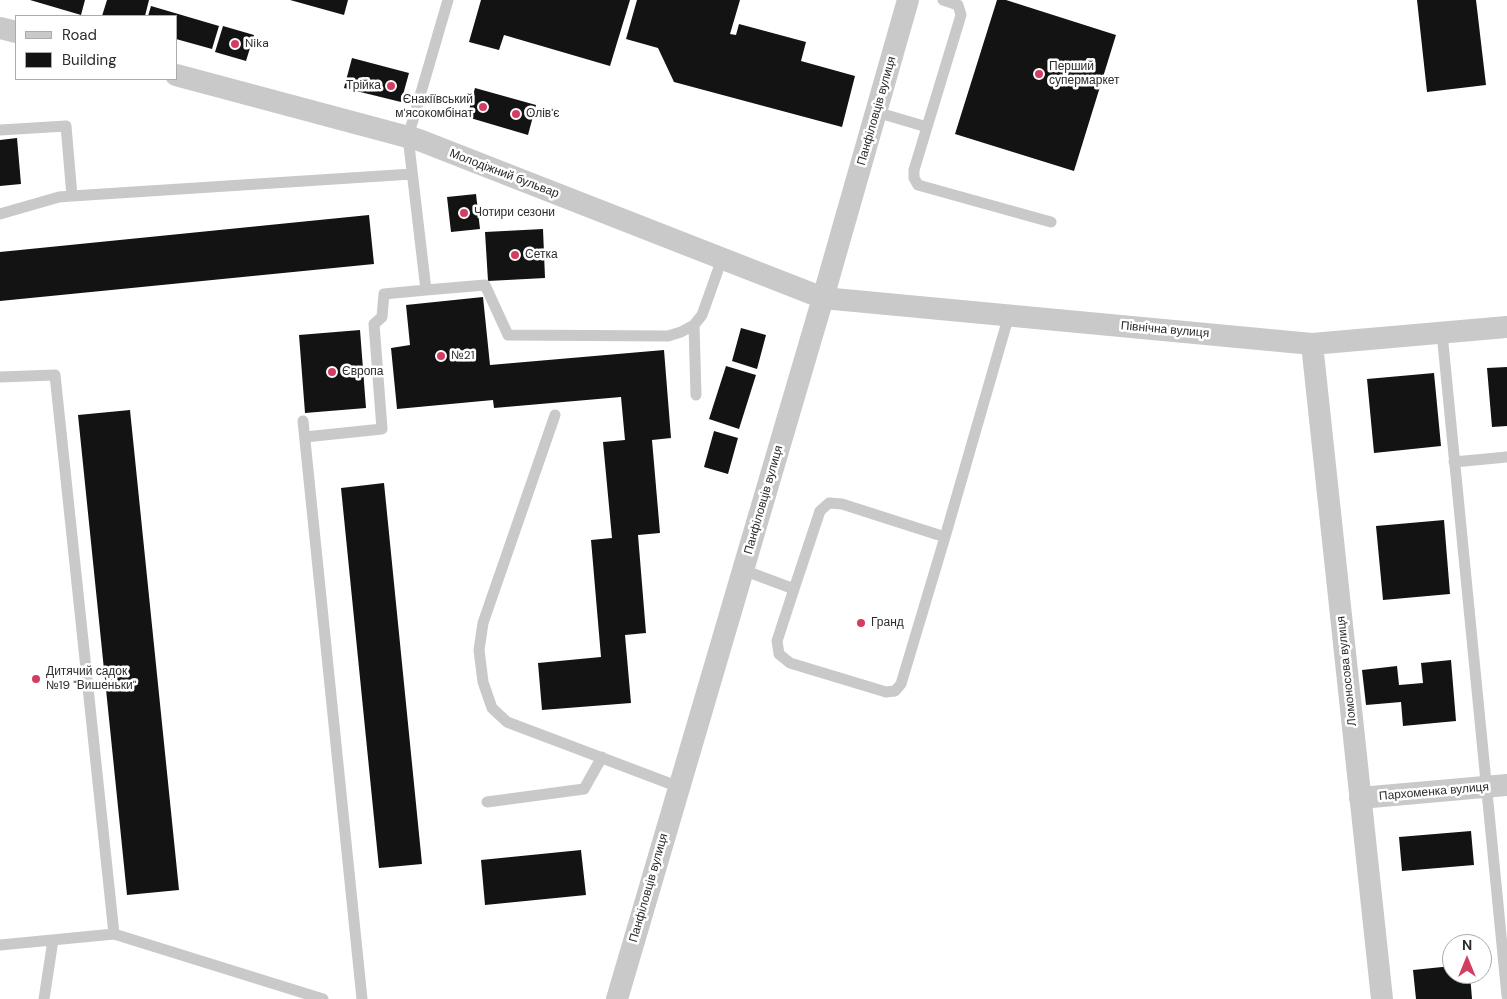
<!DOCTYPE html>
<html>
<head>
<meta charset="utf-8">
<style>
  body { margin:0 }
  #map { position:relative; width:1507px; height:999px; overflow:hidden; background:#fff; font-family:"DM Sans",sans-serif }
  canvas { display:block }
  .legend { position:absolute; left:15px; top:15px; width:162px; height:65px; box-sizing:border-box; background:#fff; border:1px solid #ababab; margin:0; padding:6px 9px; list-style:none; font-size:15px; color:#2c2c2c }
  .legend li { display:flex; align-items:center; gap:10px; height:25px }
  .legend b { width:25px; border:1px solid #ababab }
  .north { position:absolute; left:1442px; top:934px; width:50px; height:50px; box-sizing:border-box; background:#fff; border:1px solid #ababab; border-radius:50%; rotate:0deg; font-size:14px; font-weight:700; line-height:20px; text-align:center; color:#2c2c2c }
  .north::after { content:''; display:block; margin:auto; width:18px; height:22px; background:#d43d62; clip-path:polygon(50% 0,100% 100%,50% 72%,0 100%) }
</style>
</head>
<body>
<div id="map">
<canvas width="1507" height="999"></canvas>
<ul class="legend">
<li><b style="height:6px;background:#c9c9c9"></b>Road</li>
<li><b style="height:14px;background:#131313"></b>Building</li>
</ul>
<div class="north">N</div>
</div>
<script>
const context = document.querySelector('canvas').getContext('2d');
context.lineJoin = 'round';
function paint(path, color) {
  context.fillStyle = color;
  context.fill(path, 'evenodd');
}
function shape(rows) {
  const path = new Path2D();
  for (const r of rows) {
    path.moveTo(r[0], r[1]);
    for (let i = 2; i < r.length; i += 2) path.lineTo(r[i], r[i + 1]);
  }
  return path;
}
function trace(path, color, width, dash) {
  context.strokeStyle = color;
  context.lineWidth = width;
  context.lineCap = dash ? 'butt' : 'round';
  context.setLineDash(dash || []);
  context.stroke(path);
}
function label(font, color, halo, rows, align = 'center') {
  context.font = font + ' "DM Sans",sans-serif';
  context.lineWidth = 5;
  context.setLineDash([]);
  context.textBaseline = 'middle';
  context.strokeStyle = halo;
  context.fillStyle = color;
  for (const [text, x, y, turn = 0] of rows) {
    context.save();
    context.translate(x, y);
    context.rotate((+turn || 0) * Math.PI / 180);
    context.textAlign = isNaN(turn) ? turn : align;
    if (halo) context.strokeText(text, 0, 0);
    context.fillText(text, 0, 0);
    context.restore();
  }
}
const building = shape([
  [30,0,85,0,81,15],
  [107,0,149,0,145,16,102,16],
  [290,0,348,0,344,15],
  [481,0,630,0,610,66,504,35,499,50,469,42],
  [637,0,740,0,730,34,736,35,739,24,806,42,801,61,855,76,842,127,674,82,658,48,626,39],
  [997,0,1006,0,1116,35,1074,171,955,134],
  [1417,0,1476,0,1486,85,1427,92],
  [151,6,219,26,212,49,176,39,176,16,148,16],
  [223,26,254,35,246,61,215,52],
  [352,58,409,73,401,102,344,88],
  [475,88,536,105,528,135,467,117],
  [17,138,21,184,0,186,0,140],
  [476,194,480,229,451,232,447,197],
  [369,215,374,264,0,301,0,252],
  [543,229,545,278,488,281,485,232],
  [483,297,490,365,664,350,671,438,652,440,660,533,638,535,646,633,625,635,631,703,542,710,538,663,601,657,591,540,612,538,603,442,625,440,621,397,494,408,493,400,397,409,391,348,410,345,406,305],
  [741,328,766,335,757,369,732,361],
  [360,330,366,408,305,413,299,335],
  [726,366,756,375,739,429,709,419],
  [1507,367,1507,426,1492,427,1487,368],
  [1434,373,1441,446,1374,453,1367,379],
  [130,410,179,890,127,895,78,415],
  [714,431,738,438,728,474,704,467],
  [384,483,422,864,379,868,341,488],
  [1444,520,1450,594,1383,600,1376,526],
  [1451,660,1456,721,1403,726,1401,702,1366,705,1362,670,1397,666,1399,685,1423,683,1421,663],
  [1471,831,1474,865,1402,871,1399,837],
  [581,850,586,895,485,905,481,860],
  [1452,966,1452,974,1470,974,1472,999,1416,999,1413,970]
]);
const lane = shape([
  [876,112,927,127,914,170,914,178,918,185,1051,222],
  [927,127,961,15,958,5,943,0],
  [0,130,66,126,72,196],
  [0,214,59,197,72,196,412,174],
  [426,290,485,285,508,335,668,336,681,332,694,325,702,315,722,259],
  [694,325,696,395],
  [1442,333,1507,996],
  [0,377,55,375,114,934],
  [555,415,483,623,479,650,483,682,492,708,507,722,679,787],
  [303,421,362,999],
  [305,437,382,429,374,324,382,317,384,294,426,290,408,137,448,0],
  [1454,462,1507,457],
  [945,537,1009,315],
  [743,570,794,589,820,511,829,503,842,504,945,537,901,684,895,691,886,692,790,663,779,654,777,641,794,589],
  [487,802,584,789,602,757],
  [0,945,114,934,323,999],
  [44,999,53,940]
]);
const street = shape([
  [0,28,16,32],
  [176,75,419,140,823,298,1312,344,1507,327],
  [1312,344,1382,999],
  [1360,798,1507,785],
  [617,999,823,298,908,0]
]);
const markers = [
  [235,44,5,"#d43d62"],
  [1039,74,5,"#d43d62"],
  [391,86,5,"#d43d62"],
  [483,107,5,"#d43d62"],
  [516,114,5,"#d43d62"],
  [464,213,5,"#d43d62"],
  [515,255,5,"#d43d62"],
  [441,356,5,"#d43d62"],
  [332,372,5,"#d43d62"],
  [861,623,5,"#d43d62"],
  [36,679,5,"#d43d62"]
];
const poiNames = [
  ["Nika",245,44],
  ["Перший",1049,67],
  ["супермаркет",1049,81],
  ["Трійка",381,86,"right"],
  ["Єнакіївський",473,100,"right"],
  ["м'ясокомбінат",473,114,"right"],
  ["Олів'є",526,114],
  ["Чотири сезони",474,213],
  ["Сетка",525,255],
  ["№21",451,356],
  ["Європа",342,372],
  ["Гранд",871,623],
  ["Дитячий садок",46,672],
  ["№19 \"Вишеньки\"",46,686]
];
const streetNames = [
  ["Панфіловців вулиця",877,111,-74],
  ["Молодіжний бульвар",504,174,21],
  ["Північна вулиця",1165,330,5],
  ["Панфіловців вулиця",764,500,-74],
  ["Ломоносова вулиця",1347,671,-96],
  ["Пархоменка вулиця",1434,792,-5],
  ["Панфіловців вулиця",649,888,-74]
];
paint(building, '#131313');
trace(lane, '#c9c9c9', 11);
trace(street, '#c9c9c9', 22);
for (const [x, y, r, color] of markers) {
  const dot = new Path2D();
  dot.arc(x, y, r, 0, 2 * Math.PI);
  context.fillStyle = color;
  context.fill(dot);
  trace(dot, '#fff', 2);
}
label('12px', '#2c2c2c', '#fff', poiNames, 'left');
label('12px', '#2c2c2c', '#fff', streetNames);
</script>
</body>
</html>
